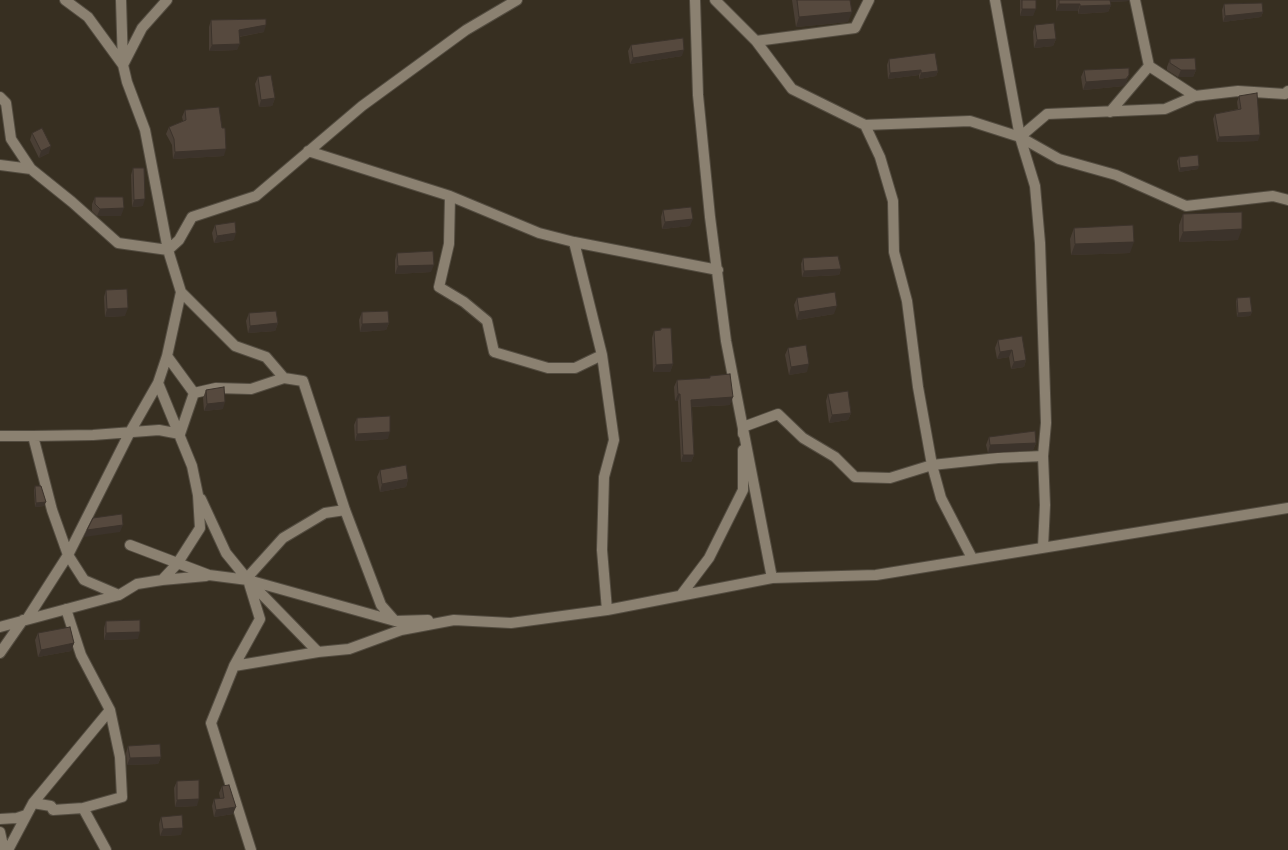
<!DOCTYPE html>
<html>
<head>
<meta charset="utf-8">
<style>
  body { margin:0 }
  canvas { display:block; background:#372f21 }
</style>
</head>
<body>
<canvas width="1288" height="850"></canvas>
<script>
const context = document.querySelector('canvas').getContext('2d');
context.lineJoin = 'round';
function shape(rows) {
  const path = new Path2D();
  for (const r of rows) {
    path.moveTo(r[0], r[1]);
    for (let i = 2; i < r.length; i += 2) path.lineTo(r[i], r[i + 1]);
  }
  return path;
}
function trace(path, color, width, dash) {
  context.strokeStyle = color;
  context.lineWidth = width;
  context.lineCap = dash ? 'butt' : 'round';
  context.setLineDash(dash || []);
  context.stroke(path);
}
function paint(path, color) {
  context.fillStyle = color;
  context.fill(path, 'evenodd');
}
const street = shape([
  [65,0,88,17,123,65,142,28,167,0],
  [695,0,698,95,710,217,726,341,772,578],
  [715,0,756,41,792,89,865,125,970,121,1020,137,1059,159,1116,175,1186,206,1273,196,1288,200],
  [995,0,1020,137,1035,186,1040,243,1046,423,1043,456,1045,505,1043,547],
  [1135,0,1149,66,1195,96],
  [756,41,855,28,869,0],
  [0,97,6,103,11,139,31,169,72,202,118,243,168,250,145,130,127,82,123,65,121,0],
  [1110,112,1149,66],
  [865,125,880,157,893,201,894,252,907,301,918,387,932,465,941,498,972,558],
  [1020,137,1047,114,1165,109,1195,96,1238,91,1285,94,1288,91],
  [308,151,450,196,539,233,574,242,718,270],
  [0,165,31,169],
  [450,196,449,244,439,287,464,302,487,321,494,352,548,368,575,368,602,355],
  [574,242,602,355,614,440,604,477,602,550,607,610],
  [181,292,235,346,266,357,284,378,303,381,345,510,381,605,395,621],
  [194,393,216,388,251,389,284,378],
  [743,434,743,427,778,414,803,438,835,457,855,477,890,478,932,465,998,458,1043,456],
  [0,436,33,436],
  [201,499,226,553,248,580,318,652],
  [130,545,209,575,248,580,395,621,428,620],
  [246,579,283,538,325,513,345,510],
  [162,580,206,576],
  [248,580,260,619,234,666,211,723,251,850],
  [119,595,84,580,68,555,130,432,158,383],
  [681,595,709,558,743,490,743,450],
  [27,619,68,555,52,510,33,436,93,435,159,430,180,434,194,393,167,356],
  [0,627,119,595,137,584,162,580,177,564,200,528,198,495,192,466,158,383,167,356,181,292,168,250,179,240,192,217,256,196,362,106,466,30,517,0],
  [0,653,23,620],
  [234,666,318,652,349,649,401,630,454,620,511,623,607,610,772,578,876,575,1288,508],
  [33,803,51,806,53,810,83,808,122,797,120,757,110,710],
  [83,808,106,850],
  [0,819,17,818,26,815],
  [0,832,4,850],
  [8,850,33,803,110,710,81,655,66,609]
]);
const wall = shape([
  [792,0,850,0,848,22,796,27],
  [1020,0,1036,0,1033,16,1020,16],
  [1056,0,1129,0,1129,1,1111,2,1111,5,1108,12,1078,14,1078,11,1056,11],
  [1224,4,1263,12,1261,17,1223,22,1222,10],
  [211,20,264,32,239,37,237,50,209,51,209,27],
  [1035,25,1056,39,1053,46,1034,48,1033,32],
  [631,45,682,56,630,64,628,51],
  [889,59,938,71,936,76,919,79,919,75,888,79,887,65],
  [1170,59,1196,70,1193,77,1178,77,1167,70,1167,67],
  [1084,70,1129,75,1126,83,1124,86,1083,90,1081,77],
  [258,77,275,98,272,106,259,107,255,84],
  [1239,96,1258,141,1217,142,1213,119,1215,114,1238,109,1237,102],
  [185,110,222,128,224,156,173,159,172,145,166,134,169,127,183,121,182,117],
  [32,133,49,153,39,158,30,140],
  [1179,157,1198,169,1179,172,1177,161],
  [133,168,143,206,132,207,131,175],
  [95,197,121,216,97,216,92,211,92,204],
  [663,210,690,226,662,229,661,217],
  [1183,214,1238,240,1179,242,1179,225],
  [215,225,234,240,214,243,212,233],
  [1074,228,1130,253,1071,255,1070,239],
  [397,253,431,272,395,274,395,260],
  [803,258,841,269,839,275,802,277,801,264],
  [106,290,125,316,105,317,104,297],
  [797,298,834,314,797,320,794,305],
  [1237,298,1252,312,1250,316,1237,317,1236,301],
  [362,312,389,323,386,330,360,332,359,320],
  [249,313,278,323,275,331,248,333,246,321],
  [661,328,673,364,670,372,653,372,652,338,654,331,660,330],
  [998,340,1026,360,1024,367,1011,369,1009,357,997,359,995,348],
  [788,348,807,372,789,375,785,355],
  [710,376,730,405,692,407,694,455,691,462,681,462,678,401,675,401,674,387,677,380,710,378],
  [206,390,223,409,204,411,203,398],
  [828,394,851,413,848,420,829,423,826,401],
  [357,418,388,439,355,441,354,425],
  [989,437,1036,443,1033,450,988,453,986,445],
  [380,470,408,479,406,487,380,492,377,477],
  [35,486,44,506,35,507,34,490],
  [106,621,138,639,104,640,104,628],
  [38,633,74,643,71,651,38,657,35,640],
  [128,746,161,757,158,764,127,765,126,753],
  [177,781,197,806,175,807,174,788],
  [222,786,233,814,214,817,212,806,214,799,220,798,219,793],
  [161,817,181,835,160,836,159,824]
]);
const shadedWall = shape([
  [1108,0,1129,0,1129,1,1108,2],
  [1059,4,1080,4,1078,11,1056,11],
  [1111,5,1108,12,1078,14,1080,6],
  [1022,9,1036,9,1033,16,1020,16],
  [852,12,848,22,796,27,799,17],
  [1263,12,1261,17,1223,22,1225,16],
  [266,25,264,32,237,37,239,30],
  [1056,39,1053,46,1034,48,1037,40],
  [240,44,237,50,209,51,212,45],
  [684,50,682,56,630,64,633,58],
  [921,70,919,75,888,79,890,73],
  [1181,70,1196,70,1193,77,1178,77],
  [938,71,936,76,919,79,921,73],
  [1129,75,1126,83,1124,86,1083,90,1086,82],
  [275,98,272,106,259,107,261,100],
  [1260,135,1258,141,1217,142,1219,137],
  [51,146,49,153,39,158,41,151],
  [226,149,224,156,173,159,175,152],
  [1199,166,1198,169,1179,172,1180,168],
  [145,199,143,206,132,207,134,200],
  [124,208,121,216,97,216,100,209],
  [693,219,690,226,662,229,665,222],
  [1242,229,1238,240,1179,242,1183,232],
  [236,233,234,240,214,243,217,236],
  [1134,242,1130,253,1071,255,1075,244],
  [434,265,431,272,395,274,398,266],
  [841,269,839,275,802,277,804,271],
  [837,306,834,314,797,320,799,312],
  [128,308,125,316,105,317,107,309],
  [1252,312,1250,316,1237,317,1238,313],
  [278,323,275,331,248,333,250,326],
  [389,323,386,330,360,332,362,324],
  [1012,350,1009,357,997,359,1000,352],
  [1026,360,1024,367,1011,369,1014,362],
  [673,364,670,372,653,372,656,365],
  [809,364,807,372,789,375,791,367],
  [678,394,680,394,678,401,675,401],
  [733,397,730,405,689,407,691,400],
  [225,402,223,409,204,411,207,404],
  [851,413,848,420,829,423,832,415],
  [390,432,388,439,355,441,357,434],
  [1036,443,1033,450,988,453,990,445],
  [683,455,694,455,691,462,681,462],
  [408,479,406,487,380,492,382,484],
  [46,502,44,506,35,507,36,503],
  [123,525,120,532,84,537,87,530],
  [140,632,138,639,104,640,106,633],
  [74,643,71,651,38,657,41,650],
  [161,757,158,764,127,765,130,758],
  [199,799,197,806,175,807,177,800],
  [236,807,233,814,214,817,216,810],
  [183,828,181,835,160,836,163,829]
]);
const building = shape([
  [797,0,850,0,852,12,799,17,797,0],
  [1022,0,1036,0,1036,9,1022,9,1022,0],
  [1059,0,1110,0,1111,5,1080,6,1080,4,1059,4,1059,0],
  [1262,3,1263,12,1225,16,1224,4,1262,3],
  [266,19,266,25,239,30,240,44,212,45,211,20,266,19],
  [1054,23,1056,39,1037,40,1035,25,1054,23],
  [683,38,684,50,633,58,631,45,683,38],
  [935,53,938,71,921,73,921,70,890,73,889,59,935,53],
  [1195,58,1196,70,1181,70,1170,63,1170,59,1195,58],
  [1129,68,1129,75,1126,79,1086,82,1084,70,1129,68],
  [271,75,275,98,261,100,258,77,271,75],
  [1257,93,1260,135,1219,137,1215,114,1241,109,1239,96,1257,93],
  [219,107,222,128,225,128,226,149,175,152,174,139,169,127,186,120,185,110,219,107],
  [42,128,51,146,41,151,32,133,42,128],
  [1198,155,1199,166,1180,168,1179,157,1198,155],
  [133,168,144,168,145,199,134,200,133,168],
  [95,197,123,197,124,208,100,209,95,204,95,197],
  [691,207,693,219,665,222,663,210,691,207],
  [1242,212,1242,229,1183,232,1183,214,1242,212],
  [235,222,236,233,217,236,215,225,235,222],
  [1133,225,1134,242,1075,244,1074,228,1133,225],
  [433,251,434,265,398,266,397,253,433,251],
  [838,256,841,269,804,271,803,258,838,256],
  [127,289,128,308,107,309,106,290,127,289],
  [835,292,837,306,799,312,797,298,835,292],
  [1250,297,1252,312,1238,313,1237,298,1250,297],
  [276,311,278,323,250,326,249,313,276,311],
  [388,311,389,323,362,324,362,312,388,311],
  [661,328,671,328,673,364,656,365,654,331,661,330,661,328],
  [1022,336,1026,360,1014,362,1012,350,1000,352,998,340,1022,336],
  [806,345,809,364,791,367,788,348,806,345],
  [730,374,733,397,691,400,694,455,683,455,680,394,678,394,677,380,710,378,710,376,730,374],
  [224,387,225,402,207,404,206,390,224,387],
  [848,391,851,413,832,415,828,394,848,391],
  [390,416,390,432,357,434,357,418,390,416],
  [1035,431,1036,443,990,445,989,437,1035,431],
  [406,465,408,479,382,484,380,470,406,465],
  [35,486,41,486,46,502,36,503,35,486],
  [122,514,123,525,87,530,93,518,122,514],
  [140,620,140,632,106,633,106,621,140,620],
  [70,627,74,643,41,650,38,633,70,627],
  [160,744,161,757,130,758,128,746,160,744],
  [199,780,199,799,177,800,177,781,199,780],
  [229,785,236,807,216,810,214,799,224,798,222,786,229,785],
  [182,815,183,828,163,829,161,817,182,815]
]);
trace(street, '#534c40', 12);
trace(street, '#8b8171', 10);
paint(wall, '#4a3f35');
paint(shadedWall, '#3c332b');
paint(building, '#56493e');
trace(building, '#3c332b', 1);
</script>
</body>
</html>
